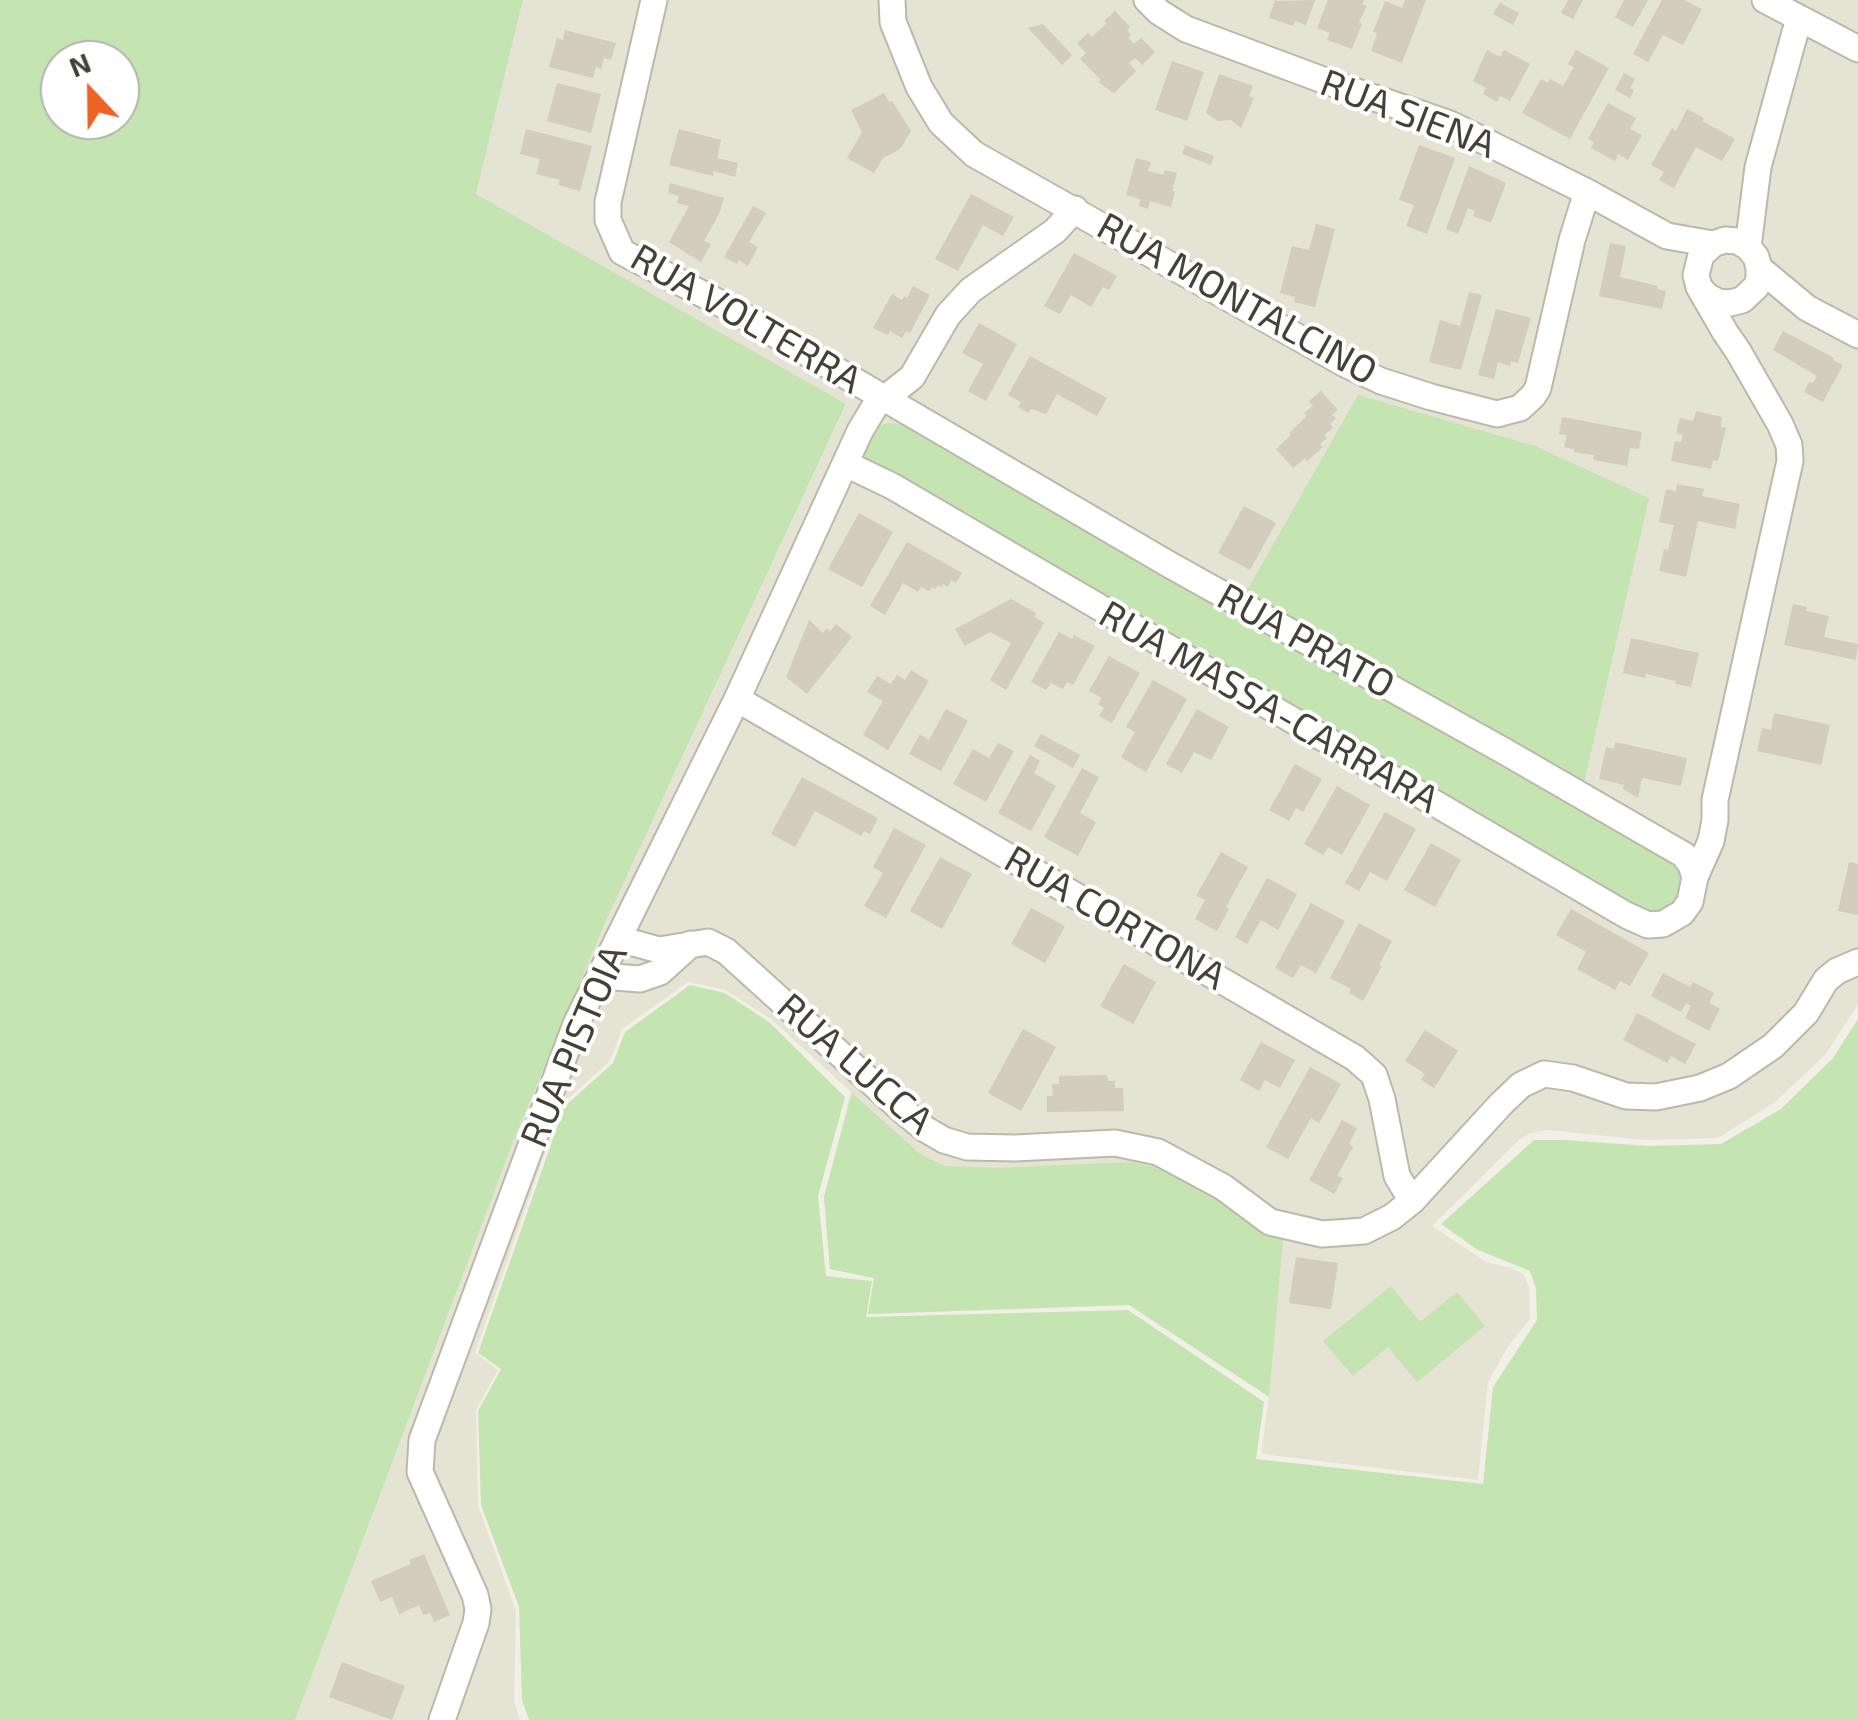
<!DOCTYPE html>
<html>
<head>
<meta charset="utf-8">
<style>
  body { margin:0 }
  #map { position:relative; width:1858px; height:1720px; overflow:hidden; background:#f2f0e6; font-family:"Exo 2",sans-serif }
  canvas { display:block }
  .north { position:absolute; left:40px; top:40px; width:100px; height:100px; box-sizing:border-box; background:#fff; border:2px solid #b4b3af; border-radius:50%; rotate:338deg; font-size:28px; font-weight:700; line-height:40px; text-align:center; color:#444136 }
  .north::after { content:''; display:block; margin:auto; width:35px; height:45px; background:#ec6323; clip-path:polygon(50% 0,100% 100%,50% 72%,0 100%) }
</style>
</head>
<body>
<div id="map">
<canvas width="1858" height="1720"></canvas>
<div class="north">N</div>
</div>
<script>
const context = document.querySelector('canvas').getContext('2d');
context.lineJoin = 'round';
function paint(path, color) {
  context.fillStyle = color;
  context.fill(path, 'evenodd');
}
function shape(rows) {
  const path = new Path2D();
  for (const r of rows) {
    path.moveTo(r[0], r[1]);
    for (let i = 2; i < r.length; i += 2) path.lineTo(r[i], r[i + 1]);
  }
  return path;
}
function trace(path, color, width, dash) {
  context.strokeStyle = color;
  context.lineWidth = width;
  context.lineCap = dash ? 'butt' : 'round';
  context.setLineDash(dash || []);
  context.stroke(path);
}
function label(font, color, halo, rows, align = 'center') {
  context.font = font + ' "Exo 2",sans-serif';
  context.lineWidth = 8;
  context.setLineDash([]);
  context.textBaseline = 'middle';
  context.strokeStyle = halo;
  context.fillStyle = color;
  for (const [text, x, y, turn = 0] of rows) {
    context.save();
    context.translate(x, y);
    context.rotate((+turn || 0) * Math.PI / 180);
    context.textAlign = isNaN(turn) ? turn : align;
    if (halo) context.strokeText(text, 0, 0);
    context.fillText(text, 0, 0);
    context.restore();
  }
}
const residential = shape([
  [523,0,1858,0,1858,1004,1826,1054,1774,1103,1718,1138,1646,1140,1548,1130,1531,1133,1520,1139,1432,1226,1486,1262,1511,1268,1524,1275,1529,1287,1530,1319,1509,1345,1488,1382,1478,1480,1261,1454,1269,1396,1129,1305,868,1314,874,1278,830,1269,824,1197,851,1092,771,1019,725,990,688,982,622,1029,610,1061,562,1104,475,1353,498,1370,476,1410,478,1505,516,1611,514,1701,520,1720,295,1720,513,1142,605,923,846,405,476,194]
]);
const green = shape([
  [0,0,523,0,476,194,846,404,605,923,513,1142,295,1720,0,1720],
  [60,60,120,60,120,120,60,120],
  [1358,395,1535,446,1649,498,1583,787,1245,594],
  [889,423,901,424,1676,866,1681,877,1681,886,1675,906,1665,913,1646,912,865,460,863,448,877,426],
  [690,985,725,993,769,1022,845,1097,818,1196,826,1276,872,1281,866,1317,1128,1310,1264,1402,1256,1459,1483,1484,1493,1387,1537,1320,1536,1289,1530,1271,1478,1250,1441,1224,1534,1140,1565,1140,1648,1146,1721,1144,1781,1109,1833,1058,1858,1019,1858,1720,529,1720,522,1700,519,1607,481,1505,478,1411,501,1369,478,1353,564,1107,613,1063,625,1032],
  [852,1093,919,1153,945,1166,994,1168,1131,1162,1155,1167,1198,1187,1283,1238,1269,1397,1129,1305,868,1314,874,1278,830,1269,824,1197],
  [1391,1286,1420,1322,1457,1292,1485,1326,1417,1382,1388,1347,1353,1376,1323,1341]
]);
const building = shape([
  [1275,0,1278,1,1315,0,1306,25,1295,21,1293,26,1269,18],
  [1328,0,1364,0,1362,4,1367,6,1359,22,1362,24,1352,49,1327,40,1330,33,1317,28],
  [1405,0,1426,0,1402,63,1371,51,1377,33,1373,32,1385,1,1402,8],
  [1568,0,1583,0,1573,19,1561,13],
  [1624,0,1648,0,1633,27,1615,17],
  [1662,0,1684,0,1702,9,1683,45,1663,35,1648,62,1633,54],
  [1500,3,1519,13,1513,25,1493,14],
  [1115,11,1130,27,1127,30,1131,35,1128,38,1134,44,1141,38,1155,52,1142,65,1135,58,1129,63,1136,71,1114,93,1098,82,1101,80,1080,59,1086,53,1077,43,1088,33,1092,37,1107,23,1104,21],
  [1043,24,1072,55,1062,65,1028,28],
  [565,30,616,43,611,60,604,58,601,69,596,67,593,78,549,67,557,38,563,40],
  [1487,50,1500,57,1504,50,1530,64,1510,101,1500,96,1497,102,1483,94,1486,88,1473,81],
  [1576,50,1609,68,1570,139,1522,113,1541,79,1548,83,1550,79,1563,86,1574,67,1568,64],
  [1172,61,1204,72,1187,121,1155,110],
  [1624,73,1635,79,1630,88,1634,90,1630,98,1615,90],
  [1219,74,1253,86,1249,96,1254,98,1241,128,1231,120,1218,121,1206,113],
  [557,83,601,94,591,133,547,121],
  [884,93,889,102,892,101,911,131,900,149,883,158,874,173,847,158,862,132,851,110],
  [1608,103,1636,118,1630,129,1642,135,1628,160,1618,154,1615,161,1591,148,1594,142,1588,139],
  [1687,109,1704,118,1702,121,1735,139,1722,161,1696,147,1674,188,1659,180,1664,172,1651,165,1672,128,1676,131],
  [526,129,592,146,580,191,558,185,560,180,536,174,540,159,520,154],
  [679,129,721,140,717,158,738,163,735,177,714,171,713,176,669,165],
  [1185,145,1214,156,1211,165,1182,154],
  [1419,145,1455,158,1427,234,1406,226,1414,205,1399,200],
  [1136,158,1151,162,1148,171,1163,175,1165,170,1177,173,1172,191,1175,191,1171,207,1150,201,1148,209,1139,206,1140,199,1126,195],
  [1469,166,1506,183,1491,223,1473,216,1475,211,1468,208,1458,234,1446,229],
  [670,183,724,198,719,214,704,241,711,244,701,262,669,242,689,206,677,203,679,196,668,193],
  [971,194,1014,217,1003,236,983,225,958,271,935,259],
  [753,206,766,213,749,242,758,247,748,266,739,260,737,264,724,257],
  [1316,224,1335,229,1315,307,1294,302,1295,297,1280,293,1292,246,1309,250],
  [1610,243,1626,246,1620,277,1658,286,1657,289,1666,291,1662,309,1599,296],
  [1074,253,1117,276,1109,290,1103,287,1091,307,1071,295,1060,314,1044,306],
  [913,286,930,295,910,333,906,331,902,338,890,331,888,335,873,328,892,294,902,300,904,296,907,298],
  [1469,292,1482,295,1461,370,1429,362,1440,320,1460,326],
  [1496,309,1531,318,1518,363,1511,361,1510,366,1498,362,1494,379,1478,375],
  [979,323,1017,344,986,401,968,391,983,364,962,353],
  [1783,331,1834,358,1833,360,1843,365,1823,402,1804,392,1809,382,1813,383,1817,376,1773,350],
  [1030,356,1107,398,1097,416,1057,394,1046,414,1031,409,1028,413,1018,407,1021,402,1008,395],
  [1321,391,1338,410,1332,415,1336,418,1330,424,1333,428,1324,435,1327,438,1320,444,1323,447,1307,461,1305,458,1293,468,1276,449,1291,435,1289,433,1307,416,1304,413,1313,406,1309,401],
  [1696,411,1722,417,1721,427,1726,428,1718,461,1713,460,1711,469,1671,461,1675,441,1681,442,1683,435,1676,433,1680,418,1693,421],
  [1562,417,1642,432,1639,449,1630,448,1627,466,1593,460,1594,455,1574,452,1574,449,1564,447,1567,435,1559,434],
  [1677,484,1704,489,1702,496,1740,504,1735,529,1698,521,1686,577,1659,571,1664,549,1668,550,1674,525,1659,522,1666,489,1676,491],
  [1244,506,1276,523,1250,570,1218,553],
  [859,513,893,532,862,587,828,569],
  [907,542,962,573,956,583,951,580,948,587,943,584,941,587,938,585,935,589,932,587,929,591,921,587,918,592,903,583,885,615,870,606],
  [1011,599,1036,613,1034,617,1044,623,1006,690,990,680,1011,643,990,632,965,646,955,629],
  [1793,604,1807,607,1806,611,1829,616,1824,637,1858,644,1856,660,1784,645],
  [809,620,823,633,827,628,830,632,836,624,852,637,807,694,786,677],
  [1059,632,1072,639,1074,635,1095,646,1073,685,1067,682,1063,689,1051,683,1046,690,1031,682],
  [1631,638,1699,653,1691,687,1675,684,1676,681,1646,674,1645,678,1623,673],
  [1109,656,1140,673,1112,723,1099,716,1104,708,1098,704,1102,698,1089,691],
  [911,670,929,681,888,750,863,735,883,701,867,692,877,676,891,684,897,675,905,680],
  [1153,680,1187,699,1146,772,1121,757,1135,732,1126,727],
  [946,709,968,721,941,771,909,754,920,734,929,740],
  [1197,709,1229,727,1211,760,1194,752,1182,773,1166,764],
  [1774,713,1830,725,1821,765,1757,751,1762,728,1771,730],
  [1041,734,1080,755,1073,768,1034,746],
  [1615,742,1687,758,1681,786,1642,778,1638,798,1623,789,1624,785,1599,779,1606,747,1614,749],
  [998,743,1014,751,986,802,953,784,973,749,989,758],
  [1030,755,1040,761,1034,773,1056,786,1031,831,998,813],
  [1295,764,1322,779,1303,812,1296,808,1289,821,1269,810],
  [1082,768,1099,777,1080,813,1096,822,1078,856,1044,837],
  [802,777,878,818,870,834,864,831,861,836,815,811,795,847,771,834],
  [1337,786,1370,805,1342,855,1328,847,1323,855,1304,844],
  [1385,812,1416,829,1387,881,1370,872,1359,891,1345,883],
  [894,828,926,845,886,918,864,906,883,873,873,867],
  [1431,843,1461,860,1435,907,1404,890],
  [1221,852,1248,867,1226,907,1229,909,1217,931,1195,919,1205,900,1196,896],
  [940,857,972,874,942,929,910,911],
  [1849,862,1858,864,1858,915,1838,911],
  [1267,878,1297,894,1278,930,1261,920,1247,944,1235,937],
  [1311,903,1345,921,1316,973,1301,965,1293,978,1275,968],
  [1031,908,1065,926,1045,963,1011,944],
  [1571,909,1649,953,1630,986,1620,981,1615,990,1577,969,1586,952,1556,935],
  [1359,923,1392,941,1379,965,1382,966,1363,1001,1349,993,1351,989,1330,978],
  [1124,964,1156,982,1133,1024,1100,1006],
  [1663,973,1690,987,1693,982,1714,993,1709,1003,1720,1009,1709,1031,1685,1018,1691,1006,1686,1003,1681,1012,1651,996],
  [1637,1013,1696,1044,1685,1064,1671,1056,1667,1063,1623,1040],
  [1023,1029,1056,1047,1021,1111,988,1093],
  [1425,1030,1458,1051,1434,1088,1421,1080,1425,1074,1405,1061],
  [1261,1042,1295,1060,1280,1088,1265,1080,1259,1091,1240,1080],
  [1310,1067,1341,1084,1319,1123,1311,1118,1288,1159,1266,1147],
  [1107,1075,1108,1081,1115,1081,1115,1088,1123,1088,1124,1111,1047,1112,1047,1096,1053,1096,1052,1084,1059,1084,1059,1076],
  [1342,1120,1357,1128,1349,1144,1353,1147,1337,1176,1343,1178,1334,1194,1309,1180],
  [1296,1257,1338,1263,1331,1309,1289,1303],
  [424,1554,450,1615,434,1622,430,1613,423,1615,419,1605,399,1614,392,1597,380,1602,371,1581,411,1564,409,1560],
  [342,1662,405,1686,392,1720,329,1697]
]);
const minor = shape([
  [654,0,608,202,608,220,622,252,735,311,1170,565,1504,751,1684,855,1691,865,1695,877,1690,902,1682,913,1663,924,1648,925,1626,915,892,486,846,464],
  [892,0,893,22,919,87,941,123,974,154,1345,364,1381,381,1431,397,1497,414,1520,408,1533,396,1538,388,1572,240,1587,192],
  [1147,0,1159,12,1186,29,1331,83,1450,124,1587,192,1667,236,1713,244],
  [1765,0,1858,49],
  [1748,247,1758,167,1799,18],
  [1759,268,1807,308,1858,335],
  [737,699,1355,1058,1374,1075,1382,1099,1397,1176,1412,1201],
  [1695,877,1711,841,1715,820,1715,800,1790,461,1789,445,1780,424,1738,351,1725,332,1699,287,1696,275,1701,255,1713,244,1725,240,1737,241,1748,247,1756,257,1759,268,1759,279,1756,287,1742,300,1730,303,1718,302,1707,296,1699,287],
  [619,939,659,950,708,942,726,951,902,1110,925,1129,944,1140,967,1147,1015,1148,1115,1143,1158,1152,1223,1187,1270,1222,1322,1234,1364,1231,1392,1217,1412,1201,1501,1104,1521,1085,1544,1074,1573,1078,1626,1096,1656,1097,1700,1088,1729,1076,1773,1046,1806,1013,1826,980,1837,971,1858,962],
  [600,976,640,979,660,972,691,944],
  [442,1720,476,1623,478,1609,475,1595,420,1472,422,1440,576,1024,737,699,860,431,875,406,912,377,948,315,971,290,1055,231,1075,209]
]);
const streetNames = [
  ["RUA SIENA",1408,114,21],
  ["RUA MONTALCINO",1237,299,29],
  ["RUA VOLTERRA",746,319,30],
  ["RUA PRATO",1306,641,29],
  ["RUA MASSA-CARRARA",1269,707,30],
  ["RUA CORTONA",1115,918,30],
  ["RUA PISTOIA",574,1046,-67],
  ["RUA LUCCA",855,1064,41]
];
paint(residential, '#e5e3d4');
paint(green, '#c4e4b1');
paint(building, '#d2cdbc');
trace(minor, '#bcb9a9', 29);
trace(minor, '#fff', 25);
label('38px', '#444136', '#fff', streetNames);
</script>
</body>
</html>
